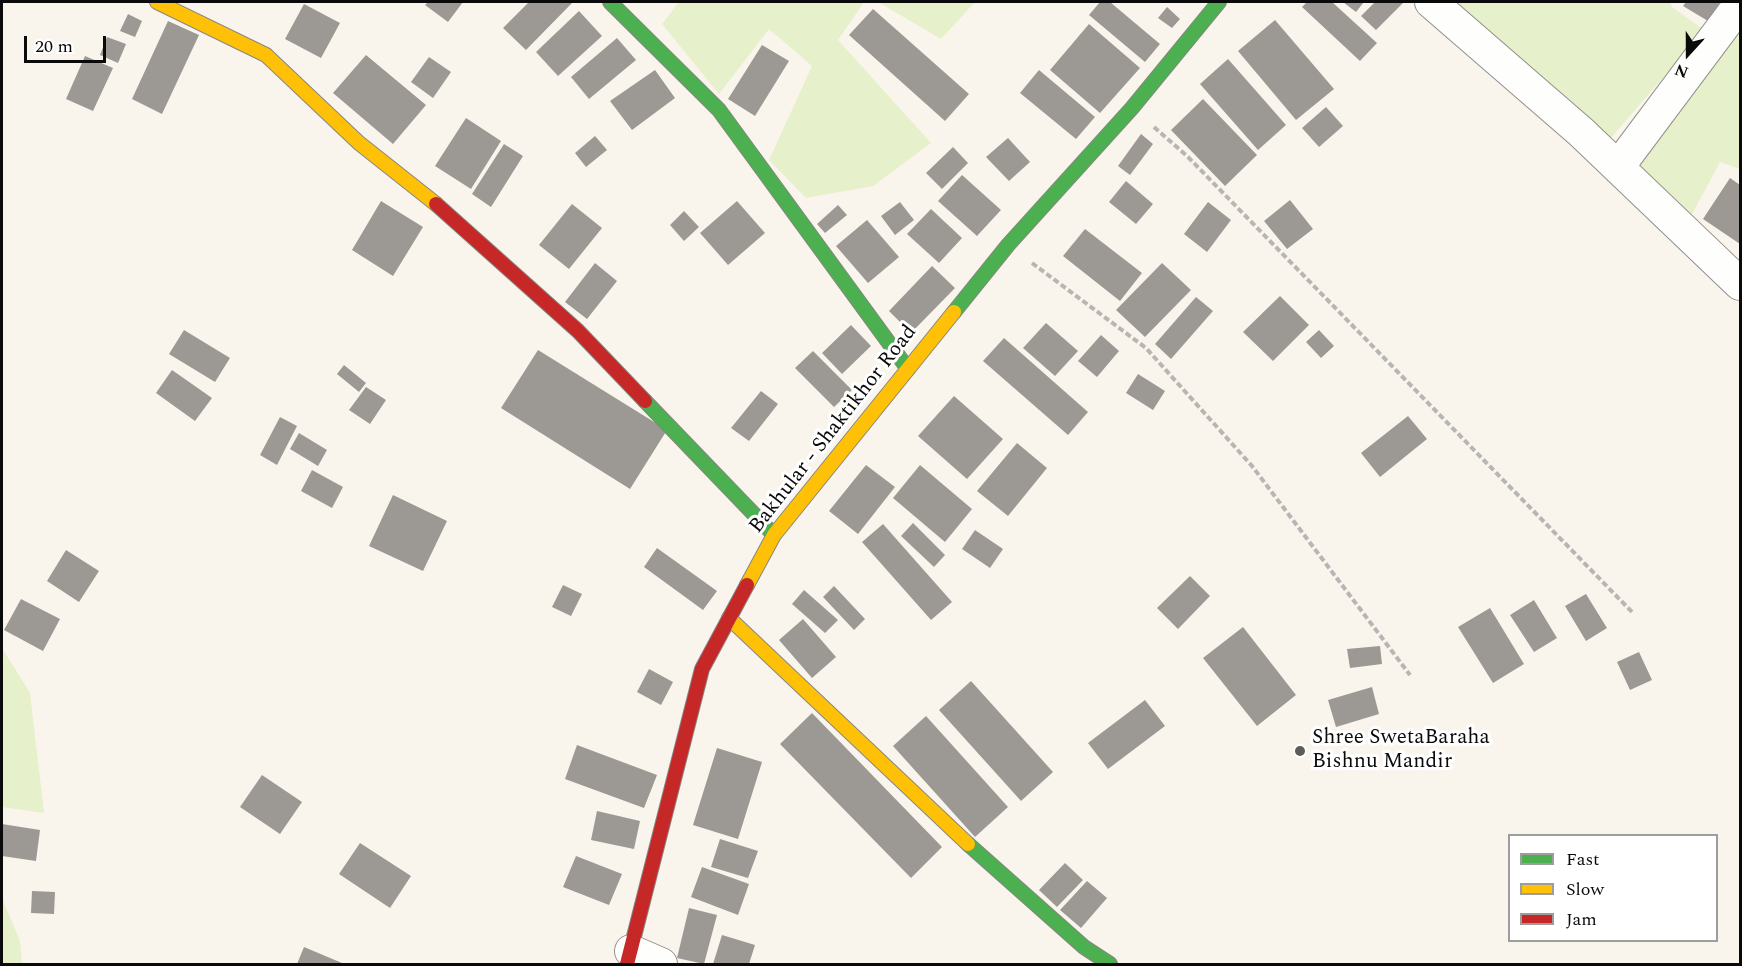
<!DOCTYPE html>
<html>
<head>
<meta charset="utf-8">
<style>
  body { margin:0 }
  #map { position:relative; width:1742px; height:966px; overflow:hidden; background:#f9f5ed; font-family:Spectral,serif }
  canvas { display:block }
  .frame { position:absolute; inset:0; border:3px solid #0a0a0a; pointer-events:none }
  .legend { position:absolute; left:1508px; top:834px; width:210px; height:108px; box-sizing:border-box; background:#fff; border:2px solid #9d9d9d; margin:0; padding:8px 10px; list-style:none; font-size:18px; color:#0a0a0a }
  .legend li { display:flex; align-items:center; gap:12px; height:30px }
  .legend b { width:30px; border:2px solid #9d9d9d }
  .north { position:absolute; left:1658px; top:24px; width:60px; height:60px; -webkit-text-stroke:4px #fff; paint-order:stroke; rotate:201deg; font-size:16px; font-weight:700; line-height:24px; text-align:center; color:#0a0a0a }
  .north::after { content:''; display:block; margin:auto; width:21px; height:27px; background:#0a0a0a; clip-path:polygon(50% 0,100% 100%,50% 72%,0 100%) }
  .scale { position:absolute; left:24px; top:36px; width:82px; height:27px; box-sizing:border-box; border:3px solid #0a0a0a; border-top:0; padding-left:8px; font-size:18px; line-height:21px; white-space:nowrap; color:#0a0a0a; -webkit-text-stroke:4px #fff; paint-order:stroke }
</style>
</head>
<body>
<div id="map">
<canvas width="1742" height="966"></canvas>
<div class="frame"></div>
<ul class="legend">
<li><b style="height:8px;background:#4caf50"></b>Fast</li>
<li><b style="height:8px;background:#ffc107"></b>Slow</li>
<li><b style="height:8px;background:#c62828"></b>Jam</li>
</ul>
<div class="north">N</div>
<div class="scale">20 m</div>
</div>
<script>
const context = document.querySelector('canvas').getContext('2d');
context.lineJoin = 'round';
function paint(path, color) {
  context.fillStyle = color;
  context.fill(path, 'evenodd');
}
function shape(rows) {
  const path = new Path2D();
  for (const r of rows) {
    path.moveTo(r[0], r[1]);
    for (let i = 2; i < r.length; i += 2) path.lineTo(r[i], r[i + 1]);
  }
  return path;
}
function trace(path, color, width, dash) {
  context.strokeStyle = color;
  context.lineWidth = width;
  context.lineCap = dash ? 'butt' : 'round';
  context.setLineDash(dash || []);
  context.stroke(path);
}
function label(font, color, halo, rows, align = 'center') {
  context.font = font + ' Spectral,serif';
  context.lineWidth = 6;
  context.setLineDash([]);
  context.textBaseline = 'middle';
  context.strokeStyle = halo;
  context.fillStyle = color;
  for (const [text, x, y, turn = 0] of rows) {
    context.save();
    context.translate(x, y);
    context.rotate((+turn || 0) * Math.PI / 180);
    context.textAlign = isNaN(turn) ? turn : align;
    if (halo) context.strokeText(text, 0, 0);
    context.fillText(text, 0, 0);
    context.restore();
  }
}
const green = shape([
  [679,2,864,2,838,40,931,143,873,186,806,198,769,160,812,66,769,29,719,94,662,24],
  [878,2,975,2,941,39],
  [1455,2,1670,2,1672,7,1704,30,1610,139],
  [1740,26,1740,169,1720,162,1690,218,1633,166],
  [2,648,30,693,44,813,2,807],
  [2,898,20,941,22,964,2,964]
]);
const building = shape([
  [428,2,463,2,448,22,425,5],
  [529,2,573,2,526,50,503,28],
  [1100,2,1110,2,1160,44,1145,62,1089,15],
  [1307,2,1332,2,1377,43,1360,61,1302,7],
  [1343,2,1364,2,1356,12],
  [1375,2,1404,2,1376,30,1361,16],
  [1686,2,1720,2,1708,21,1683,6],
  [304,4,340,23,321,58,285,39],
  [1167,7,1180,19,1172,28,1158,18],
  [873,9,969,94,945,121,849,35],
  [579,11,602,36,558,76,536,52],
  [128,14,142,21,135,37,120,31],
  [1275,20,1334,89,1296,120,1238,51],
  [168,21,199,35,162,114,132,99],
  [1089,24,1140,68,1100,113,1050,70],
  [107,37,126,44,118,63,100,55],
  [617,38,636,60,589,99,571,77],
  [762,45,789,61,755,116,728,99],
  [366,55,426,105,393,144,333,93],
  [85,56,113,68,93,111,66,99],
  [429,57,451,72,433,98,411,82],
  [1228,59,1286,125,1258,150,1200,84],
  [655,70,675,98,632,130,610,101],
  [1039,70,1095,117,1076,139,1020,93],
  [1203,99,1257,155,1225,186,1171,130],
  [1326,107,1343,126,1319,147,1302,128],
  [466,118,501,141,471,189,435,166],
  [1141,134,1153,144,1130,175,1118,166],
  [595,136,607,150,586,167,575,153],
  [1008,138,1030,162,1009,181,986,157],
  [504,144,523,156,491,207,472,194],
  [953,147,968,163,942,189,926,173],
  [962,175,1001,210,977,236,938,201],
  [1730,178,1740,185,1740,244,1703,219],
  [1126,181,1153,204,1136,224,1109,202],
  [1290,200,1313,229,1287,249,1264,221],
  [381,201,423,227,393,276,352,250],
  [737,201,765,233,728,265,700,233],
  [900,202,914,220,895,235,881,216],
  [1208,202,1231,220,1207,252,1184,234],
  [572,204,602,228,569,269,539,245],
  [838,205,847,215,825,233,817,224],
  [931,209,962,238,939,263,907,234],
  [684,211,699,227,684,241,670,225],
  [867,220,899,257,868,283,836,246],
  [1085,229,1142,273,1120,301,1063,256],
  [595,263,617,281,587,319,565,302],
  [1162,263,1191,290,1145,337,1116,310],
  [932,266,955,288,911,333,889,311],
  [1280,296,1309,325,1273,361,1243,332],
  [1196,297,1213,311,1171,359,1155,344],
  [1046,323,1078,351,1055,376,1023,348],
  [851,325,871,346,842,374,822,353],
  [184,330,230,358,215,382,169,354],
  [1319,330,1334,346,1321,358,1306,342],
  [1101,335,1119,351,1097,377,1078,361],
  [1004,338,1088,412,1068,435,983,361],
  [538,350,667,430,630,489,501,408],
  [813,351,852,390,834,407,795,368],
  [344,365,366,383,359,392,337,374],
  [172,370,212,398,195,421,156,393],
  [1138,374,1165,391,1153,410,1126,393],
  [366,387,386,400,370,424,349,410],
  [761,391,778,404,749,441,731,428],
  [954,396,1003,439,967,479,918,436],
  [1408,416,1427,439,1380,477,1361,453],
  [280,417,297,426,277,465,260,455],
  [299,433,327,450,318,466,290,449],
  [1017,443,1047,468,1008,516,977,491],
  [866,465,895,487,858,534,829,511],
  [920,465,972,509,945,542,893,498],
  [312,470,343,487,332,508,301,491],
  [393,495,447,521,423,571,369,546],
  [913,523,945,555,934,567,901,536],
  [883,524,952,602,931,620,862,542],
  [975,530,1003,549,990,568,962,549],
  [657,548,717,591,703,610,644,567],
  [66,550,99,571,79,602,47,581],
  [1190,576,1210,596,1178,629,1157,608],
  [563,585,582,594,571,616,552,607],
  [834,586,865,619,854,630,823,597],
  [804,590,838,620,825,633,792,604],
  [1586,594,1607,628,1586,641,1565,606],
  [21,599,60,619,43,651,4,630],
  [1534,600,1557,638,1534,652,1510,615],
  [1490,608,1524,664,1493,683,1458,627],
  [803,619,836,657,812,678,779,640],
  [1243,627,1296,695,1257,726,1203,658],
  [1380,646,1382,664,1350,668,1347,649],
  [1639,652,1652,680,1630,690,1617,662],
  [649,669,673,682,661,705,637,692],
  [971,681,1053,772,1021,801,939,710],
  [1372,687,1379,714,1336,727,1328,700],
  [1145,700,1165,726,1108,769,1088,743],
  [812,713,942,847,911,878,780,744],
  [926,716,1008,807,975,837,893,746],
  [577,745,657,775,644,808,565,779],
  [717,748,762,762,738,839,693,825],
  [262,775,302,802,280,834,240,807],
  [597,811,640,821,634,849,591,840],
  [2,824,40,830,36,861,2,856],
  [720,839,758,851,748,878,711,867],
  [360,843,411,876,390,908,339,874],
  [576,856,622,874,609,905,563,887],
  [1065,863,1083,880,1057,907,1039,890],
  [702,867,749,884,738,915,691,897],
  [1087,881,1107,898,1081,928,1060,910],
  [32,891,55,892,54,914,31,913],
  [689,908,717,915,704,964,677,958],
  [722,935,755,945,749,964,713,964],
  [304,947,342,963,342,964,297,964]
]);
const path = shape([
  [1154,127,1187,156,1633,613],
  [1032,263,1146,348,1252,466,1410,675]
]);
const street = shape([
  [1431,2,1581,132,1740,284],
  [1618,167,1740,4],
  [631,951,661,964]
]);
const fast = shape([
  [610,2,719,110,908,369],
  [954,312,1008,245,1132,108,1219,2],
  [645,401,774,535],
  [968,844,1084,947,1110,964]
]);
const slow = shape([
  [157,2,266,55,359,143,436,204],
  [747,585,774,535,954,312],
  [729,618,968,844]
]);
const jam = shape([
  [436,204,578,331,645,401],
  [627,964,702,669,747,585]
]);
const markers = [
  [1300,751,6,"#5e5c59"]
];
const streetNames = [
  ["Bakhular - Shaktikhor Road",834,430,-52]
];
const poiNames = [
  ["Shree SwetaBaraha",1312,739],
  ["Bishnu Mandir",1312,763]
];
paint(green, '#e6f0ca');
paint(building, '#9c9894');
trace(street, '#92908c', 34);
trace(fast, '#888683', 16);
trace(slow, '#888683', 16);
trace(jam, '#888683', 16);
trace(path, '#b7b6b5', 4, [6, 3]);
trace(street, '#fefefc', 32);
trace(fast, '#4caf50', 14);
trace(slow, '#ffc107', 14);
trace(jam, '#c62828', 14);
for (const [x, y, r, color] of markers) {
  const dot = new Path2D();
  dot.arc(x, y, r, 0, 2 * Math.PI);
  context.fillStyle = color;
  context.fill(dot);
  trace(dot, '#fff', 2);
}
label('21px', '#0a0a0a', '#fff', streetNames);
label('21px', '#0a0a0a', '#fff', poiNames, 'left');
</script>
</body>
</html>
